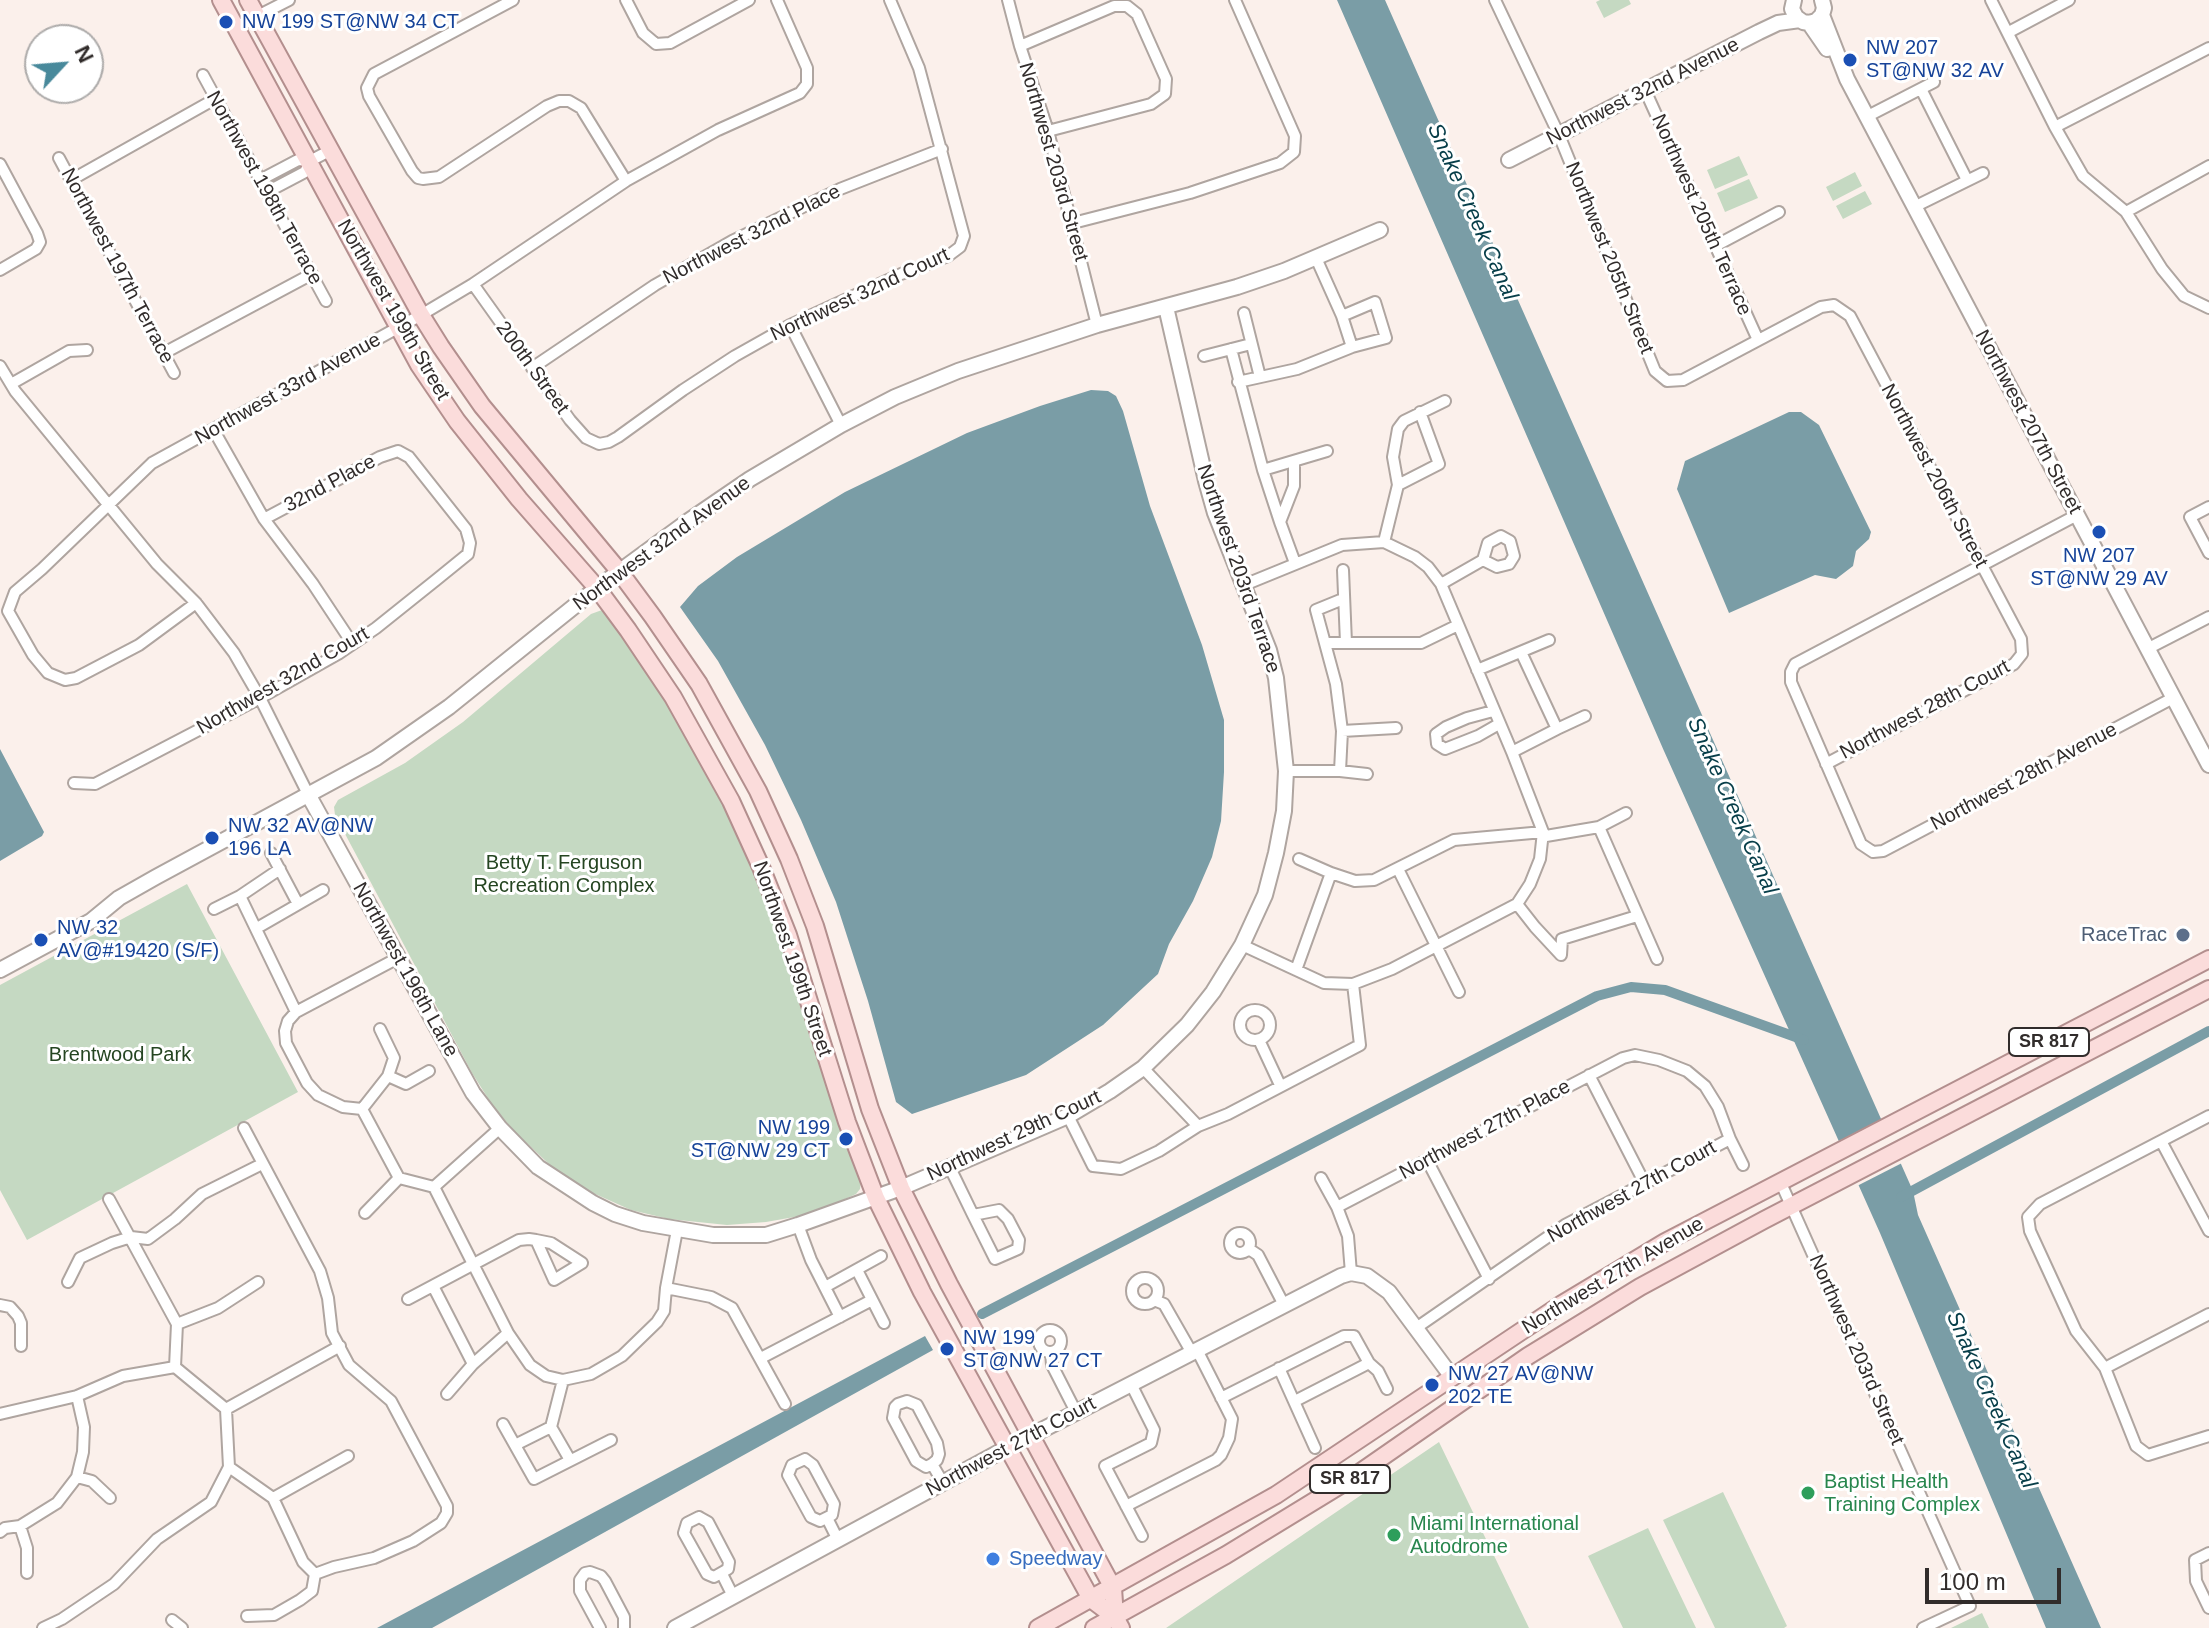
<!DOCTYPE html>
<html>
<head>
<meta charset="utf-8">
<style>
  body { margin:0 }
  #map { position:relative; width:2209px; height:1628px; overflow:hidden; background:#fbf0eb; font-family:Helvetica,sans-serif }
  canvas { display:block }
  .north { position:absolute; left:24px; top:24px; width:80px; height:80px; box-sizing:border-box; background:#fff; border:2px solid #adabaa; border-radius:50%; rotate:64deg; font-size:22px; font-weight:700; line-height:32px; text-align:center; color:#312c2b }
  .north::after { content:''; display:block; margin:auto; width:28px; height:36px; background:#48899b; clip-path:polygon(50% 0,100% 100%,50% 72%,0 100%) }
  .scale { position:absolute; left:1925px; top:1568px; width:136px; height:36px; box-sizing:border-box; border:4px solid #312c2b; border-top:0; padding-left:10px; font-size:24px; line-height:28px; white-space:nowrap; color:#312c2b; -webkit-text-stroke:6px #fff; paint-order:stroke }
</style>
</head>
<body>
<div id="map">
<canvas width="2209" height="1628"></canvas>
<div class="north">N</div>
<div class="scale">100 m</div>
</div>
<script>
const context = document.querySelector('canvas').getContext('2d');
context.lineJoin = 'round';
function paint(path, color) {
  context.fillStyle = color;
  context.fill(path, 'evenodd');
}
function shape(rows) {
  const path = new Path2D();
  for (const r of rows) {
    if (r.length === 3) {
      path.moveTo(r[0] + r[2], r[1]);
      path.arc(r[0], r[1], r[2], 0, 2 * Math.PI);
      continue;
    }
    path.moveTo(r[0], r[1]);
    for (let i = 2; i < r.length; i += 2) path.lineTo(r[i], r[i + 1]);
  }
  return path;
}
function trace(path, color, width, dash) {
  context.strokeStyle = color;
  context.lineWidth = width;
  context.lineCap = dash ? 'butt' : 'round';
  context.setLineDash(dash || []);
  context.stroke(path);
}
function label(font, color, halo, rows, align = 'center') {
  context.font = font + ' Helvetica,sans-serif';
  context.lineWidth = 6;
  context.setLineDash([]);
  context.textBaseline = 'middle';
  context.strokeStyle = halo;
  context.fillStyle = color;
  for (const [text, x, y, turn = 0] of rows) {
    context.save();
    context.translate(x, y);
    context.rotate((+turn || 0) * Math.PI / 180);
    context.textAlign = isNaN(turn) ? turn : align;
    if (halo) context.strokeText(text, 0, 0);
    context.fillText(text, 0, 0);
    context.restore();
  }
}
const green = shape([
  [1600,0,1629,0,1631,4,1604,18,1596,2],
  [1739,156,1748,175,1715,189,1707,170],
  [1855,172,1862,186,1833,201,1826,187],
  [1749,179,1758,198,1725,212,1717,193],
  [1865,191,1872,204,1843,219,1836,206],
  [602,610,608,614,653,679,685,733,715,787,747,853,768,902,794,973,842,1130,861,1182,860,1189,856,1194,832,1205,800,1216,766,1222,727,1225,669,1219,631,1210,593,1193,551,1166,513,1130,491,1103,472,1073,335,815,334,807,338,800,405,763,463,722,591,614],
  [187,884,298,1092,27,1240,0,1190,0,985],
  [1439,1442,1529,1628,1166,1628],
  [1723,1492,1787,1626,1784,1628,1715,1628,1663,1520],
  [1648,1528,1696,1628,1623,1628,1588,1556],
  [1982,1613,1989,1628,1951,1628]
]);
const water = shape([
  [1337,0,1385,0,1913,1191,1918,1215,2101,1628,2046,1628,1880,1233,1664,751],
  [1091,390,1108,391,1116,396,1123,411,1150,506,1202,645,1224,720,1224,772,1221,821,1212,857,1193,901,1169,944,1158,974,1103,1025,1026,1075,912,1114,896,1102,868,1001,836,902,801,820,765,745,718,661,680,607,698,586,737,557,845,492,967,433,1040,406],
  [1789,412,1801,412,1819,425,1871,532,1869,539,1856,551,1853,566,1836,579,1815,575,1729,613,1677,489,1685,461],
  [0,749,44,832,42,836,0,861],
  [925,1336,933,1350,432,1628,377,1628]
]);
const pier = shape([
  [1884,1118,1904,1162,1855,1187,1835,1143]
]);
const canal = shape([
  [1901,1197,2209,1031],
  [982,1314,1597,996,1631,987,1665,990,1804,1040]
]);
const street = shape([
  [513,0,374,74,367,88,369,96,412,171,418,178,423,179,439,177,547,106,559,101,569,101,581,108,626,181],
  [626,0,643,33,656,44,670,43,749,0],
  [1008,0,1020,46,1048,131,1097,325],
  [1495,0,1559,135,1655,371,1667,381,1683,380,1821,307,1834,305,1850,316,2021,639,2022,654,2014,664,1826,764],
  [1991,0,2055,127,2083,176,2126,212,2162,269,2184,296,2209,308],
  [236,27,289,0],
  [2009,32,2069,0],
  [1020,46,1114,6,1127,6,1137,14,1166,79,1165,94,1151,104,1048,131],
  [203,75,326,301],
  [1921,89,1967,180],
  [1645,90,1758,340],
  [1866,117,1934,82],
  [2055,127,2209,48],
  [59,158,174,373],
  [0,164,37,233,40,242,36,249,0,270],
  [71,180,215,99],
  [260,180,298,160,310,161,331,150],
  [267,192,305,172,310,161],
  [1914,207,1983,173],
  [2126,212,2209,166],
  [1073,223,1190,193,1280,163,1294,152,1295,136,1235,0],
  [1715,246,1779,212],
  [1316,258,1342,316,1352,347],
  [473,284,570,420,586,438,599,444,609,442,618,437,683,390,735,356,790,325,901,274,948,256,960,247,964,236,919,68,890,0],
  [1244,313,1260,377],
  [790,325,841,425],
  [1231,349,1263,470,1280,522],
  [164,353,312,274],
  [1204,356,1251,344],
  [0,366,15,391,157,564,196,603,234,653,260,698,309,796],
  [532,368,655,285,732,241,840,189,942,149],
  [1238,382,1297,369,1352,347,1386,338,1375,302,1342,316],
  [11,384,69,351,87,350],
  [213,429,264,519,313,584,352,643],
  [1294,461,1294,486,1280,522,1295,563],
  [1263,470,1327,451],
  [1398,485,1439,464,1420,412],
  [2209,507,2190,517,2209,553],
  [2077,515,1795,664,1791,672,1791,682,1861,844,1873,852,1883,851,2173,698],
  [1384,542,1398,485,1393,457,1398,429,1404,421,1445,401],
  [1343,570,1346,643],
  [1441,584,1483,560,1497,567,1509,564,1514,556,1510,541,1501,536,1488,543,1483,560],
  [1244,585,1342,545,1384,542],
  [196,603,139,645,76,678,65,680,48,673,33,655,8,611,15,592,42,569,152,463,421,315,473,284,626,181,718,130,800,93,807,84,807,68,777,0],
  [1325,643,1421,643,1458,625],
  [2147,649,2209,617],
  [1477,670,1549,640],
  [1493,711,1467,718,1446,727,1436,734,1437,744,1445,749,1478,736,1499,724],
  [1557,729,1585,716],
  [1342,731,1396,728],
  [1512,752,1557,729,1521,652],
  [1286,771,1340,771,1367,774],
  [1340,771,1342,731,1336,684,1316,610,1343,599],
  [74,783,95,784,260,698,338,654,376,628,436,580,468,554,470,543,466,529,409,457,398,451,380,457,264,519],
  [1599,827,1657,959],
  [271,853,298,904],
  [1299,859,1331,873,1355,881,1374,880,1454,840,1543,832,1546,836,1599,827,1626,813],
  [280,869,240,896,296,1012],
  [1398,869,1459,992],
  [1517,904,1535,927,1561,955,1562,939,1637,916],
  [214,909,240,896],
  [257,928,323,890],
  [1242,945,1324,983,1353,984,1392,969,1517,904,1530,884,1540,859,1543,832,1512,752,1441,584,1428,567,1415,557,1384,542],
  [398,958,296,1012,288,1021,285,1031,286,1043,307,1083,318,1095,343,1107,362,1109,399,1178,434,1187,508,1333,530,1365,546,1376,563,1380,591,1374,622,1356,657,1322,664,1311,666,1288,677,1230],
  [1296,970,1331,873],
  [1255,1025,15],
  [1259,1040,1280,1085],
  [1143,1068,1198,1126],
  [1589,1075,1644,1182],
  [388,1076,406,1084,429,1071],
  [362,1109,388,1076,394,1058,380,1029],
  [1068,1116,1093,1166,1121,1169,1159,1151,1198,1126,1228,1114,1360,1045,1353,984],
  [2209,1116,2040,1204,2028,1217,2030,1231,2076,1331,2105,1368,2136,1446,2148,1455,2209,1436],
  [244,1128,320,1271,328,1298,332,1333,349,1365,391,1401,447,1506,447,1513,441,1523,413,1541,374,1558,334,1567,315,1574],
  [2161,1141,2209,1231],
  [1427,1160,1489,1279],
  [950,1168,955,1178,973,1215,995,1259,1018,1249,1019,1240,1008,1219,999,1210,973,1215],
  [1321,1178,1337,1207,1348,1236,1351,1273],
  [1780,1181,1970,1606,1923,1628],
  [434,1187,500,1128],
  [109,1199,177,1324,175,1367,226,1409,229,1467,273,1498,303,1562,315,1574],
  [1337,1207,1623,1058,1635,1055,1659,1060,1687,1071,1705,1086,1718,1107,1730,1139,1743,1165],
  [365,1213,399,1178],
  [798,1225,811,1260,840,1317],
  [1240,1243,10],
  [1249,1249,1258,1255,1284,1305],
  [857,1270,884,1323],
  [1145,1291,13],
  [68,1282,80,1258,112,1243,131,1237,148,1239,175,1219,202,1194,262,1164],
  [433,1286,473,1364],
  [825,1287,881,1256],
  [666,1288,711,1297,732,1308,785,1404],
  [408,1299,519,1240,529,1239,536,1240,551,1243,582,1263,554,1280,536,1240],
  [1154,1300,1164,1304,1192,1353],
  [0,1305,10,1307,18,1316,21,1323,21,1346],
  [177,1324,218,1308,258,1282],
  [1416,1328,1565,1225,1730,1139],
  [1050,1341,11],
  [1051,1352,1052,1365,1076,1412],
  [761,1358,872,1300],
  [1279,1368,1315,1448],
  [2105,1368,2209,1314],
  [563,1380,551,1427,570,1460],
  [1131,1384,1154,1430,1151,1443,1105,1466,1142,1536],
  [447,1394,473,1364,508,1333],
  [1221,1398,1344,1336,1354,1336,1369,1363,1378,1371,1387,1389],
  [1295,1401,1369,1363],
  [226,1409,340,1346],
  [0,1414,77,1396,123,1376,175,1367],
  [503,1424,534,1479,611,1440],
  [515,1445,551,1427],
  [805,1459,813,1465,834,1504,832,1515,820,1521,811,1517,788,1475,792,1465,805,1459],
  [932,1464,926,1467,916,1461,893,1418,895,1407,898,1404,907,1401,917,1405,937,1443,939,1454,937,1460,932,1464,943,1483],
  [77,1477,92,1481,110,1498],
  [273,1498,348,1456],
  [1126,1506,1216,1460,1221,1455,1229,1438,1232,1419,1197,1350],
  [699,1517,708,1522,729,1562,728,1569,714,1577,707,1574,684,1533,687,1523,699,1517],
  [827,1518,838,1540],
  [20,1526,27,1548,27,1573],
  [0,1532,5,1528,20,1526,57,1503,77,1477,83,1452,84,1427,77,1396],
  [2209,1553,2195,1560,2196,1581,2209,1608],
  [722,1574,733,1596],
  [247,1616,274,1615,300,1600,312,1591,315,1574],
  [172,1620,182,1628],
  [43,1628,62,1619,114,1584,157,1539,211,1502,229,1467],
  [600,1628,580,1591,580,1580,585,1573,590,1572,601,1576,605,1581,624,1617,624,1628]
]);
const secondary = shape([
  [1794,0,1792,9,1796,17,1803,22,1809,23,1816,21,1822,15,1824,8,1822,0],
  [1822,15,1847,79,2209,765],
  [1809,23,1827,49],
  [1509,160,1759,32,1778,23,1800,20],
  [309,796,473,1093,500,1128,538,1167,593,1203,615,1214,643,1223,713,1235,766,1235,798,1225,901,1188,1068,1116,1110,1091,1143,1068,1187,1025,1213,992,1242,945,1265,895,1276,853,1284,811,1286,771,1276,678,1269,650,1215,513,1206,481,1166,307],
  [0,970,91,921,119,898,156,877,376,758,449,707,597,588,687,522,750,479,841,425,895,397,958,371,1097,325,1237,287,1284,271,1380,230],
  [675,1628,1007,1448,1341,1276,1351,1273,1367,1276,1389,1292,1452,1377]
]);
const primary = shape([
  [221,0,419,365,457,421,519,499,597,588,628,630,673,697,731,801,761,867,788,935,847,1122,876,1198,922,1292,1091,1599,1115,1617],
  [248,0,421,315,441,347,482,406,619,571,653,617,699,684,758,791,789,859,815,926,870,1109,901,1188,949,1284,1113,1588,1115,1617,1121,1628],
  [1038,1628,1276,1495,1562,1304,1665,1242,2209,959],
  [1094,1628,1226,1555,1352,1478,1528,1356,1640,1287,1764,1220,2209,989]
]);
const markers = [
  [226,22,8,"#1a4fb4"],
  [1850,60,8,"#1a4fb4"],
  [2099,532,8,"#1a4fb4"],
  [212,838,8,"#1a4fb4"],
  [2183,935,8,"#5c6f8a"],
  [41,940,8,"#1a4fb4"],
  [846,1139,8,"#1a4fb4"],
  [947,1349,8,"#1a4fb4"],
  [1432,1385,8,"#1a4fb4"],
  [1808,1493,8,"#2e9e5b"],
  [1394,1535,8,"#2e9e5b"],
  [993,1559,8,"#3f7fe0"]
];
const shields = [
  [2049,1042,80],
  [1350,1479,80]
];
const shieldNames = [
  ["SR 817",2049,1042],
  ["SR 817",1350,1479]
];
const transitNames = [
  ["NW 199 ST@NW 34 CT",242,22],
  ["NW 207",1866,48],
  ["ST@NW 32 AV",1866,71],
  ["NW 207",2099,556,"center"],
  ["ST@NW 29 AV",2099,579,"center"],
  ["NW 32 AV@NW",228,826],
  ["196 LA",228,849],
  ["NW 32",57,928],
  ["AV@#19420 (S/F)",57,951],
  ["NW 199",830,1128,"right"],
  ["ST@NW 29 CT",830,1151,"right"],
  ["NW 199",963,1338],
  ["ST@NW 27 CT",963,1361],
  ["NW 27 AV@NW",1448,1374],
  ["202 TE",1448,1397]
];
const streetNames = [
  ["Northwest 32nd Avenue",1643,92,-27],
  ["Northwest 203rd Street",1053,162,74],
  ["Northwest 198th Terrace",264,188,61],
  ["Northwest 205th Terrace",1701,215,66],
  ["Northwest 32nd Place",752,235,-27],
  ["Northwest 205th Street",1609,258,68],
  ["Northwest 197th Terrace",117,266,62],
  ["Northwest 32nd Court",860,295,-25],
  ["Northwest 199th Street",393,310,60],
  ["200th Street",532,368,54],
  ["Northwest 33rd Avenue",288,389,-29],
  ["Northwest 207th Street",2028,422,62],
  ["Northwest 206th Street",1934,476,62],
  ["32nd Place",330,484,-28],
  ["Northwest 32nd Avenue",662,544,-36],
  ["Northwest 203rd Terrace",1238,569,71],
  ["Northwest 32nd Court",283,681,-30],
  ["Northwest 28th Court",1925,710,-28],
  ["Northwest 28th Avenue",2024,777,-28],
  ["Northwest 199th Street",792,959,71],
  ["Northwest 196th Lane",405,970,61],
  ["Northwest 27th Place",1485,1130,-28],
  ["Northwest 29th Court",1014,1136,-25],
  ["Northwest 27th Court",1632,1192,-29],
  ["Northwest 27th Avenue",1613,1276,-31],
  ["Northwest 203rd Street",1856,1350,66],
  ["Northwest 27th Court",1011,1447,-28]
];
const parkNames = [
  ["Betty T. Ferguson",564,863],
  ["Recreation Complex",564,886],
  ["Brentwood Park",120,1055]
];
const serviceNames = [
  ["RaceTrac",2167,935]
];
const leisureNames = [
  ["Baptist Health",1824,1482],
  ["Training Complex",1824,1505],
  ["Miami International",1410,1524],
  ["Autodrome",1410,1547]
];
const shopNames = [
  ["Speedway",1009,1559]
];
const waterNames = [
  ["Snake Creek Canal",1472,212,66],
  ["Snake Creek Canal",1732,806,66],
  ["Snake Creek Canal",1991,1400,66]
];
paint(green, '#c5d9c2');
paint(water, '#7a9da6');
paint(pier, '#fbf0eb');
trace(canal, '#7a9da6', 10);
trace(street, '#afa5a0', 14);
trace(secondary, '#afa5a0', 18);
trace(primary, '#b38f8e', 20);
trace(street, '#fff', 10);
trace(secondary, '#fff', 14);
trace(primary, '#fbdcdb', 16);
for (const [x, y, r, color] of markers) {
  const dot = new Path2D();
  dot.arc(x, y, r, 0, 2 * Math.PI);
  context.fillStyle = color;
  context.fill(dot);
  trace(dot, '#fff', 3);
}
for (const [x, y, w] of shields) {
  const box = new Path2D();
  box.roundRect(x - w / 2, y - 14, w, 28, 6);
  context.fillStyle = '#fff';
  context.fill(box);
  trace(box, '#312c2b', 2);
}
label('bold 18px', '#312c2b', null, shieldNames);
label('20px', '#164399', '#fff', transitNames, 'left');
label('20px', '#312c2b', '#fff', streetNames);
label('20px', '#254521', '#fff', parkNames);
label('20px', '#4e5e75', '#fff', serviceNames, 'right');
label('20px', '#27864d', '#fff', leisureNames, 'left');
label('20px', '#366cbe', '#fff', shopNames, 'left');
label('italic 22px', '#073e49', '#fff', waterNames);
</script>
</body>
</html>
